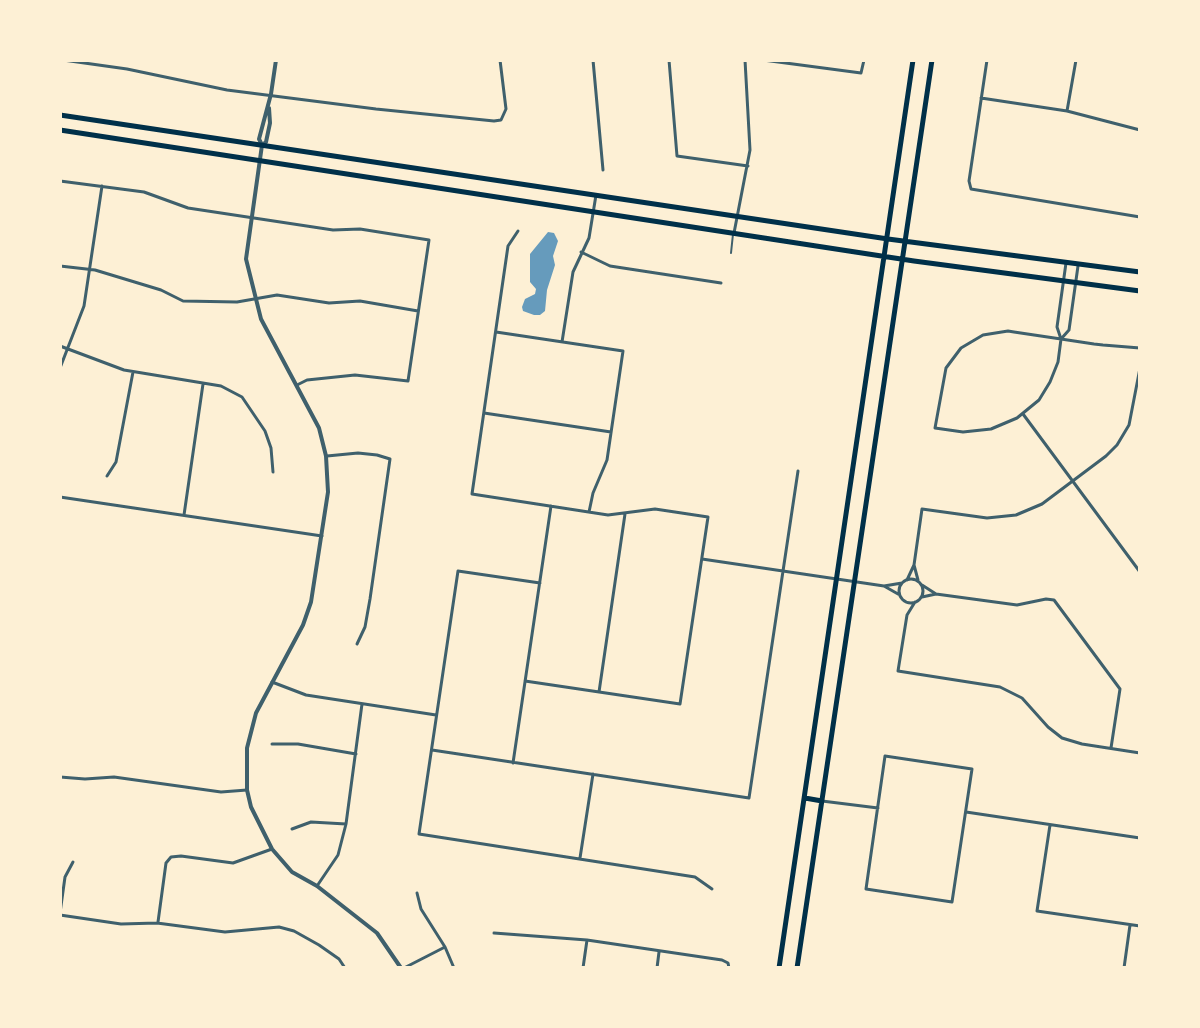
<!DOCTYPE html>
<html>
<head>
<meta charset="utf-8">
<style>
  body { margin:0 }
  #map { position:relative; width:1200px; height:1028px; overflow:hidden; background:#fdf0d5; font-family:"Golos Text",sans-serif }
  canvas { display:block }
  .frame { position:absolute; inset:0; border:62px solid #fdf0d5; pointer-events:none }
</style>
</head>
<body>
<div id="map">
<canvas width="1200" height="1028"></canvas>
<div class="frame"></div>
</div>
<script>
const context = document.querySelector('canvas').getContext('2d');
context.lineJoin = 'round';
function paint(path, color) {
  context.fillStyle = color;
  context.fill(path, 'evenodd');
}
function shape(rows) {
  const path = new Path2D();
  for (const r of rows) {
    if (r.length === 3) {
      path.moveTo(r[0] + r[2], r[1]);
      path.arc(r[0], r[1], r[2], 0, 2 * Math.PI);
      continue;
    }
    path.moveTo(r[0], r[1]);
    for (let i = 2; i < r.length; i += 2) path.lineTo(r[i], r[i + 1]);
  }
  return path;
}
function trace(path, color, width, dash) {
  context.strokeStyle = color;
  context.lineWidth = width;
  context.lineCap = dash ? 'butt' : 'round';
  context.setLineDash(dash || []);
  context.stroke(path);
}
const water = shape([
  [548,232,554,233,558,241,553,256,555,265,547,290,545,311,540,315,534,315,523,311,522,307,525,299,535,294,536,289,530,282,530,254]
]);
const service = shape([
  [731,253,733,234]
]);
const minor = shape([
  [63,60,127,69,227,90,376,109,494,121,501,120,506,109,500,60],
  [593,60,603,170],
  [669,60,677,156,748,166],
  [763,60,861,73,864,60],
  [987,60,969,181,971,189,1140,217],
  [981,98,1067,111,1140,130],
  [1067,111,1076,60],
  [60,181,144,192,188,208,333,230,360,229,429,240,408,381,355,375,307,380,297,385],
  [518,231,508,246,472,494,608,515,655,509,708,517,680,704,525,681],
  [734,233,750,150,745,60],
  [581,252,610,266,721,283],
  [1066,263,1057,327,1061,339,1058,362,1050,382,1039,400,1017,418,991,429,963,432,935,428,946,368,961,348,983,335,1008,331,1014,332,1061,339,1094,344,1103,345,1140,348],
  [60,266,95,270,161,290,183,301,237,302,277,295,329,303,360,301,418,311],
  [496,332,623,351,607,460,593,493,589,512],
  [1061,339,1069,330,1078,266],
  [562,342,573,272,589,238,596,195],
  [60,346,124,370,221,386,242,397,265,431,271,448,273,472],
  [60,368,84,306,102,186],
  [484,413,611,432],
  [1023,414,1140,572],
  [327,456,358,453,377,455,390,459,370,599,365,627,357,644],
  [107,476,116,462,133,372],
  [60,497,322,536],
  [184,515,203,384],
  [702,559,884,586,902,583],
  [914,565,918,580],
  [911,591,12],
  [907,580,914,565,922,509,987,518,1016,515,1042,504,1106,456,1117,445,1129,425,1140,368],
  [540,583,458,571,419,834,695,877,712,889],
  [922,585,936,594],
  [884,586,898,594],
  [922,597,936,594,1017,605,1046,599,1054,600,1120,689,1111,748],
  [915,602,907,615,898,671,1000,687,1022,698,1048,727,1062,738,1082,744,1140,753],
  [272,682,306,695,436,715],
  [599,692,625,514],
  [272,744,298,744,356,754],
  [432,750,749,798,798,471],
  [885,756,972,769,952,902,866,889,885,756],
  [513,763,551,506],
  [60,777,85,779,114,777,221,792,247,790],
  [822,801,878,808],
  [966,812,1140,838],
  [1050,825,1037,911,1140,926],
  [292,829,311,822,346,824],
  [580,858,593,774],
  [317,886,338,855,346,824,362,704],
  [417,893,421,909,445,947,454,968],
  [60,913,65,877,73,862],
  [60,915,121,924,157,923,225,932,279,927,294,931,319,945,339,959,345,968],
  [158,922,166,863,171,857,181,856,233,863,272,849],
  [494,933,587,940,722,960,728,963,729,968],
  [404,968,445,947],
  [583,968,587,940],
  [657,968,659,952],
  [1124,968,1130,925]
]);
const tertiary = shape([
  [276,60,271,94,259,139,262,145,246,259,261,319,319,428,326,456,328,492,311,602,303,625,256,713,247,748,247,790,251,807,272,849,292,872,317,886,377,933,401,968],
  [262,145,266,142,270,123,269,108]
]);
const secondary = shape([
  [60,115,888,239,1140,272],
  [60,130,914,261,1140,291],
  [805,798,822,801],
  [779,968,913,60],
  [797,968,932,60]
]);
paint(water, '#669bbc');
trace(service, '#3f606c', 2);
trace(minor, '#3f606c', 3);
trace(tertiary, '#3f606c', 4);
trace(secondary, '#003049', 5);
</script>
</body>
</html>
